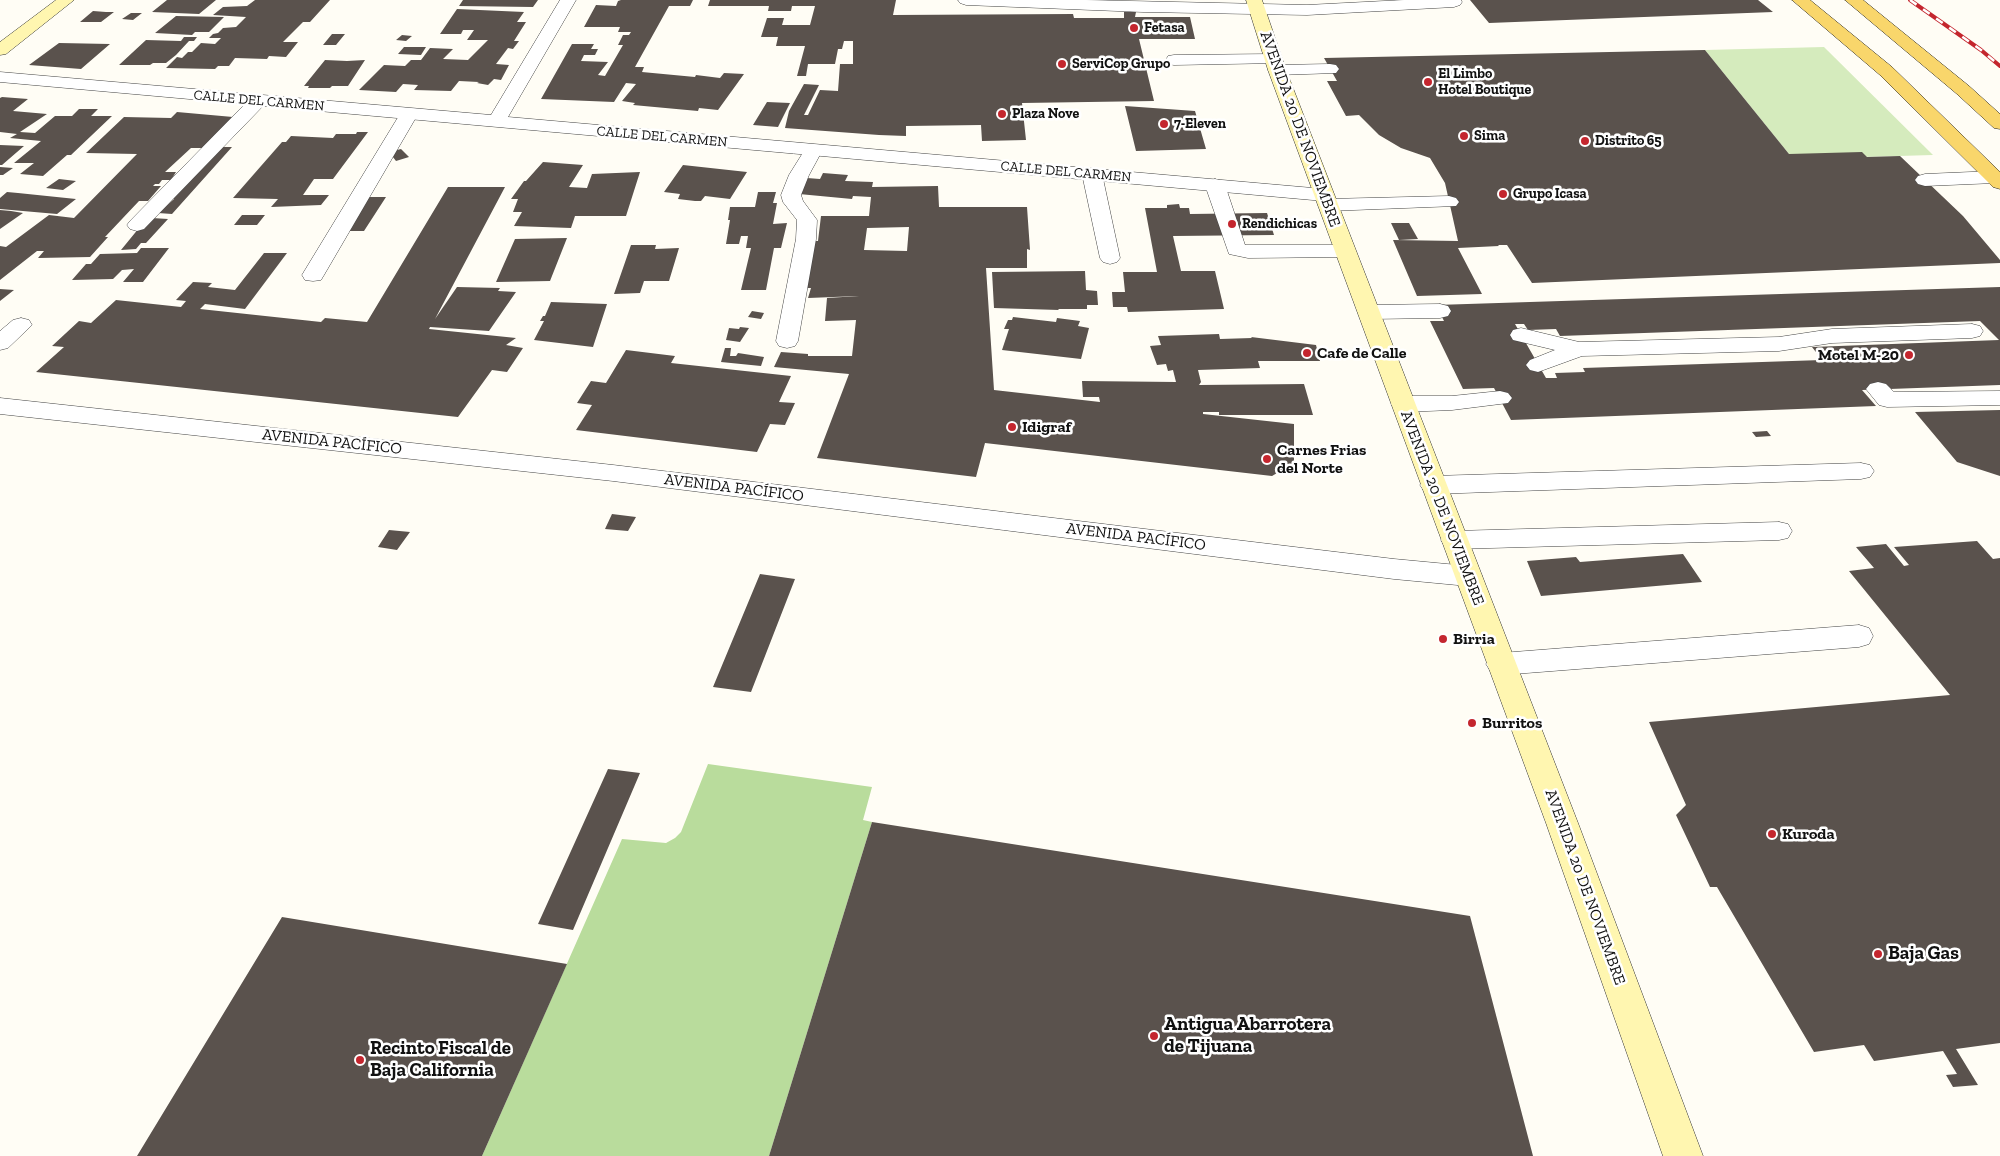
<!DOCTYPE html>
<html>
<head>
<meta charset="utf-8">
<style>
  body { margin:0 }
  canvas { display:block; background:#fffdf5 }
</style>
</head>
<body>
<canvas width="2000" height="1156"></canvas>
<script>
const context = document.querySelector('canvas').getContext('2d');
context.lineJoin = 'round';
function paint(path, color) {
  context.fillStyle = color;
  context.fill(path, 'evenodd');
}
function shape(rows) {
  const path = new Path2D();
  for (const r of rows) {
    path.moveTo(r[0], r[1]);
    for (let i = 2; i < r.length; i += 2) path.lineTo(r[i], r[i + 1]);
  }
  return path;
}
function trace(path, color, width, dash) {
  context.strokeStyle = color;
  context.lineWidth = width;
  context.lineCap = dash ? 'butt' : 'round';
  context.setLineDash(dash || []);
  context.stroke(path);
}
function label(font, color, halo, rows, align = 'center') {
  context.font = font + ' "Zilla Slab",serif';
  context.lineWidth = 5;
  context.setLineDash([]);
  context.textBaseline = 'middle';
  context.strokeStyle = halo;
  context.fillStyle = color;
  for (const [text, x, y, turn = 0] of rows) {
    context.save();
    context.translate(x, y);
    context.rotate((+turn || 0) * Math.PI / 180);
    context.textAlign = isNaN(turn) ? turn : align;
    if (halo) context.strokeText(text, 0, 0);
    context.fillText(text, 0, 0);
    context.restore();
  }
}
const green = shape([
  [1824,47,1933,155,1793,159,1705,50]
]);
const forest = shape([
  [708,764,872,787,863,820,872,822,769,1156,482,1156,622,839,666,843,675,838,681,832]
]);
const building = shape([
  [167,0,216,0,199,14,152,12],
  [255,0,330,0,310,22,303,22,283,42,298,42,286,57,269,56,267,59,235,58,229,66,218,66,215,69,166,68,177,57,182,58,188,52,192,52,201,43,215,44,221,38,209,38,213,34,218,33,223,28,236,27,246,17,213,15,223,7,247,6],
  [463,0,538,0,533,7,459,6],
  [621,0,693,0,690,6,669,6,635,67,644,67,642,72,695,77,696,75,720,78,724,73,744,74,718,110,699,108,698,111,633,105,635,103,622,101,636,84,626,83,614,102,541,99,572,44,594,44,591,49,598,49,595,55,584,55,581,61,608,62,598,75,605,76,623,45,618,45,623,35,629,35,631,32,618,32,620,27,584,27,596,5,616,6,618,1],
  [710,0,896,0,893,15,1073,14,1074,18,1124,18,1124,12,1136,12,1135,17,1190,17,1195,39,1139,39,1154,101,1022,103,1026,140,982,141,981,125,906,126,906,136,879,135,785,128,789,111,804,84,819,85,804,115,808,115,820,90,838,91,840,64,853,64,853,41,844,41,842,49,838,49,835,64,808,64,806,76,797,76,805,46,776,46,778,37,761,37,767,18,784,18,782,25,810,25,815,6,792,6,791,11,768,11,769,6,708,6],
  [1470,0,1758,0,1773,12,1489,23],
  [457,9,524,12,517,22,526,22,514,41,519,41,513,49,508,48,496,64,509,65,501,80,494,79,488,85,477,83,479,82,459,81,451,91,414,90,418,85,403,84,396,92,359,90,384,65,405,66,411,60,421,60,430,48,453,49,443,59,468,60,488,40,467,40,474,30,463,30,461,34,440,34],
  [93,11,106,12,114,12,101,22,80,22],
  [131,13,142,13,133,20,122,19],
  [176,16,224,17,209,32,195,32,192,35,155,33],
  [332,34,345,34,336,45,323,45],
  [402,35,412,36,406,41,396,40],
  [184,37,197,37,194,41,189,41,176,55,166,63,153,63,150,65,119,65,146,40,181,41],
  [59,43,110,44,81,69,29,65],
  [404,47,426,47,421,55,398,54],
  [1705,50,1789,154,1862,152,1867,157,1900,156,1963,216,2000,260,2000,263,1532,283,1507,245,1498,245,1499,246,1458,248,1482,294,1417,296,1393,240,1458,241,1445,183,1430,158,1401,148,1379,135,1359,115,1346,116,1327,81,1337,81,1324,58],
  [325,60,347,61,365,60,348,86,332,86,330,88,308,88,309,86,304,86],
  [2,97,28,99,13,111,47,114,20,132,35,133,55,116,72,116,79,109,98,109,91,116,112,116,71,155,67,155,43,176,20,174,34,163,14,163,41,141,10,138,17,134,0,132,0,98],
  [767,102,790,103,778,127,753,125],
  [1125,106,1195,111,1206,149,1136,151],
  [177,112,233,117,202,148,191,148,165,172,176,172,171,180,162,180,159,184,155,184,153,186,161,186,148,201,139,201,105,237,108,237,90,257,38,258,44,251,37,251,0,280,0,246,6,247,49,215,74,218,137,154,86,153,124,117,171,118],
  [357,132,368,132,333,179,314,179,303,195,329,195,321,205,271,207,278,199,233,198,282,142,286,142,291,136,333,138,336,134,356,134],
  [0,145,24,146,2,165,0,165],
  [215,147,232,147,172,214,158,213,174,199,171,198],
  [401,149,409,157,396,161,389,152],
  [543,162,583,165,569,187,587,188,592,174,640,172,626,216,575,216,571,228,514,226,522,212,513,212,518,199,511,199,524,181,526,181],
  [683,165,747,172,730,199,705,196,701,201,695,201,678,199,680,194,664,192],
  [0,167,13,168,3,175,0,175],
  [823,173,848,175,845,181,873,182,872,187,938,186,939,207,1027,207,1030,250,1027,249,1027,268,986,268,994,390,1100,402,1099,397,1083,397,1082,381,1176,382,1173,370,1168,371,1166,364,1157,365,1150,346,1161,345,1158,336,1219,334,1220,339,1252,338,1251,337,1316,345,1320,361,1258,361,1260,368,1198,370,1201,382,1199,385,1304,384,1313,415,1219,415,1219,412,1203,412,1203,414,1294,424,1294,463,1272,476,985,443,976,477,817,458,849,374,774,367,781,352,808,354,808,356,852,356,856,320,825,321,827,298,859,296,808,298,811,288,803,288,808,241,818,241,821,216,869,216,871,197,853,196,852,199,799,194,807,178,820,179],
  [909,227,907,251,864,250,867,228],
  [59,179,76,181,63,190,46,188],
  [448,187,505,187,435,319,457,287,500,288,498,291,516,292,489,331,430,327,429,329,516,338,506,345,523,348,507,372,492,370,458,417,36,372,64,347,52,346,79,321,91,323,116,300,181,307,186,301,176,300,193,282,212,283,208,287,235,290,264,253,287,253,245,309,205,304,200,309,321,322,325,318,367,322],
  [7,192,18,193,76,199,57,214,0,209,0,198],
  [758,192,776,192,773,203,777,203,773,224,787,223,781,248,774,248,766,290,741,290,751,248,746,248,748,236,741,236,739,244,726,244,730,220,728,220,730,207,755,207],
  [361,197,386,197,364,231,340,231],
  [1179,204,1180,208,1189,208,1190,214,1267,213,1274,235,1173,236,1181,271,1215,271,1224,309,1128,312,1127,307,1113,307,1112,292,1125,292,1123,272,1157,272,1145,208,1167,208,1167,205],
  [0,210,11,211,23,213,0,229],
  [242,215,265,215,257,225,234,225],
  [152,218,168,219,146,243,141,243,136,249,121,250,139,228],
  [1391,223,1409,223,1418,239,1399,240],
  [567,238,550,281,496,282,515,239],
  [631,245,656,245,655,249,679,248,669,281,644,281,640,293,614,294],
  [141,248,169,248,143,282,123,282,134,269,122,270,113,279,72,280,86,264,91,264,100,254,137,253],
  [1085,271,1086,290,1097,291,1098,305,1087,305,1087,309,1058,309,1059,310,994,308,992,272],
  [2000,287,2000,385,1862,390,1876,406,1511,420,1494,388,1463,389,1430,321,1444,321,1436,305],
  [1980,321,1999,340,1812,347,1822,360,1583,368,1585,372,1555,373,1557,378,1546,378,1515,324,1524,324,1528,330,1556,329,1560,336],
  [0,289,14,290,0,301],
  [551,302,607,304,593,347,534,340,544,321,540,321,543,316,545,316],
  [752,311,764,313,761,319,748,317],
  [1013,317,1056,322,1057,318,1080,321,1078,326,1089,328,1081,359,1002,350,1009,329,1004,329,1008,320,1012,320],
  [740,327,749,328,740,342,726,340,729,328,739,329],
  [725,348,731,348,730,356,736,356,738,353,764,357,761,366,721,362],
  [626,350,675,356,671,363,791,376,779,402,795,403,785,425,770,424,757,452,576,430,592,405,577,403,591,381,606,383],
  [2000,410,2000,476,1957,462,1915,412],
  [1767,431,1771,436,1756,437,1752,432],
  [612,514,636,517,628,531,605,529],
  [389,530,410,532,397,550,378,547],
  [1977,541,1993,559,2000,558,2000,1043,1956,1049,1978,1085,1953,1087,1946,1075,1957,1074,1943,1051,1874,1061,1864,1045,1814,1052,1717,887,1710,887,1676,815,1686,805,1649,722,1950,695,1849,571,1874,568,1856,547,1886,544,1904,566,1909,565,1894,547],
  [1683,554,1702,582,1541,596,1527,561,1576,557,1580,562],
  [760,574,795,579,751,692,713,687],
  [608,769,640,773,573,930,538,924],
  [872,822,1470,916,1533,1156,769,1156],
  [282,917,567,964,482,1156,137,1156]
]);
const lane = shape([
  [958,0,1086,0,1307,5,1404,0,1461,0,1462,2,1460,5,1454,7,1307,15,1143,12,966,5,960,3,958,0],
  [1273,54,1279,55,1281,59,1279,63,1174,65,1168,64,1166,60,1168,56,1174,55,1273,54],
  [1330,64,1336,65,1339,69,1336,73,1277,75,1271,74,1268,70,1271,66,1277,65,1330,64],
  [409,109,415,110,418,114,324,275,321,280,313,281,305,280,302,275,400,114,403,110,409,109],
  [813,145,820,147,822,151,809,175,801,195,803,201,817,220,816,239,798,341,795,346,787,348,779,346,776,341,796,239,797,220,783,202,781,195,789,175,804,151,806,147,813,145],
  [1092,168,1099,170,1102,174,1120,258,1117,262,1110,264,1103,262,1100,258,1082,174,1085,170,1092,168],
  [1995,171,2000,172,2000,182,1995,183,1925,186,1918,184,1915,180,1918,176,1925,174,1995,171],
  [1215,179,1222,181,1225,185,1245,245,1345,245,1352,247,1355,251,1352,255,1345,257,1248,258,1229,254,1205,185,1208,181,1215,179],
  [1449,196,1456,198,1459,202,1456,206,1328,211,1321,209,1318,205,1321,201,1328,199,1449,196],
  [1440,304,1448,306,1451,311,1448,316,1440,318,1369,319,1361,317,1358,312,1361,307,1369,305,1440,304],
  [21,318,29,320,32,325,8,348,0,350,0,331,13,320,21,318],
  [1972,324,1980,326,1983,331,1980,336,1972,338,1832,343,1779,351,1582,356,1538,372,1530,370,1526,365,1530,360,1555,350,1513,340,1510,335,1513,330,1521,328,1579,342,1779,337,1832,329,1972,324],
  [1878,382,1886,384,1894,392,2000,391,2000,405,1887,407,1879,405,1866,389,1870,384,1878,382],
  [1500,391,1508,393,1512,398,1508,403,1452,410,1403,412,1395,409,1391,404,1395,399,1403,396,1452,396,1500,391],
  [1861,463,1870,465,1874,471,1870,477,1861,479,1433,494,1424,491,1420,485,1424,479,1433,476,1861,463],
  [1779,522,1788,524,1792,531,1788,538,1779,540,1454,549,1445,547,1441,540,1445,533,1454,531,1779,522],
  [1859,625,1869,628,1873,636,1869,644,1859,647,1501,675,1491,672,1486,664,1491,656,1501,653,1859,625]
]);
const street = shape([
  [560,0,576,0,508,117,1324,189,1331,191,1334,195,1331,199,1324,201,263,106,144,229,137,231,130,229,127,225,130,221,245,104,0,82,0,72,491,115,560,0],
  [0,398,613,465,1394,559,1468,566,1478,569,1482,576,1478,583,1468,586,1394,579,613,481,0,414,0,398]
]);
const secondary = shape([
  [56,0,74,0,6,54,0,55,0,42,56,0],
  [1246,0,1262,0,1286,70,1578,823,1703,1156,1663,1156,1546,823,1268,70,1246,0]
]);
const primary = shape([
  [1792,0,1810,0,1892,67,2000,172,2000,189,1993,187,1880,75,1792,0],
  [1845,0,1863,0,1969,86,2000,114,2000,129,1994,128,1957,94,1845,0]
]);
const rail = shape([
  [1910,0,1981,50,2000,66]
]);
const markers = [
  [1134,28,5,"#c4262e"],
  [1062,64,5,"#c4262e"],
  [1428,82,5,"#c4262e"],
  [1002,114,5,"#c4262e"],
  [1164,124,5,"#c4262e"],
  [1464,136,5,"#c4262e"],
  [1585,141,5,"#c4262e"],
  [1503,194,5,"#c4262e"],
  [1232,224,5,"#c4262e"],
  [1307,353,5,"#c4262e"],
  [1909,355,5,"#c4262e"],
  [1012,427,5,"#c4262e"],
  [1267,459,5,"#c4262e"],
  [1443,639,5,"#c4262e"],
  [1472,723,5,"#c4262e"],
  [1772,834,5,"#c4262e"],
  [1878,954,5,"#c4262e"],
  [1154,1036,5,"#c4262e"],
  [360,1060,5,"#c4262e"]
];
const farPoinames = [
  ["Fetasa",1144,28],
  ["ServiCop Grupo",1072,64],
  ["El Limbo",1438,74],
  ["Hotel Boutique",1438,90],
  ["Plaza Nove",1012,114],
  ["7-Eleven",1174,124],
  ["Sima",1474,136],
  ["Distrito 65",1595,141],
  ["Grupo Icasa",1513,194],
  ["Rendichicas",1242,224]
];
const farStreetnames = [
  ["CALLE DEL CARMEN",259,101,5],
  ["CALLE DEL CARMEN",662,137,5],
  ["CALLE DEL CARMEN",1066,172,5]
];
const streetNames = [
  ["AVENIDA 20 DE NOVIEMBRE",1300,129,70],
  ["AVENIDA PACÍFICO",332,442,6],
  ["AVENIDA PACÍFICO",734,488,7],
  ["AVENIDA 20 DE NOVIEMBRE",1442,508,69],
  ["AVENIDA PACÍFICO",1136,537,7],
  ["AVENIDA 20 DE NOVIEMBRE",1585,887,70]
];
const poiNames = [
  ["Cafe de Calle",1317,353],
  ["Motel M-20",1899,355,"right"],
  ["Idigraf",1022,427],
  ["Carnes Frias",1277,450],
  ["del Norte",1277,468],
  ["Birria",1453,639],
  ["Burritos",1482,723],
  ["Kuroda",1782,834]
];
const nearPoinames = [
  ["Baja Gas",1888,954],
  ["Antigua Abarrotera",1164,1025],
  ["de Tijuana",1164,1047],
  ["Recinto Fiscal de",370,1049],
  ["Baja California",370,1071]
];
paint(green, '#d5ebbd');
paint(forest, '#b9dc9c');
paint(building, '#5a524d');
trace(lane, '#444', 1);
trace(street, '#444', 1);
trace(secondary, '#333', 1);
trace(primary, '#222', 1);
paint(lane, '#fff');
paint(street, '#fff');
paint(secondary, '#fff6b0');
paint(primary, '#f9d66b');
trace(rail, '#c4262e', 4);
trace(rail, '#fff', 2.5, [8]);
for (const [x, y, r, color] of markers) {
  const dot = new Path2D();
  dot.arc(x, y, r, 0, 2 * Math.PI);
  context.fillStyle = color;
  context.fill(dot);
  trace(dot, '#fff', 2);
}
label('bold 14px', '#111', '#fff', farPoinames, 'left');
label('14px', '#111', '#fff', farStreetnames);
label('16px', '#111', '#fff', streetNames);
label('bold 16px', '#111', '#fff', poiNames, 'left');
label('bold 19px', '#111', '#fff', nearPoinames, 'left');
</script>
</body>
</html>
